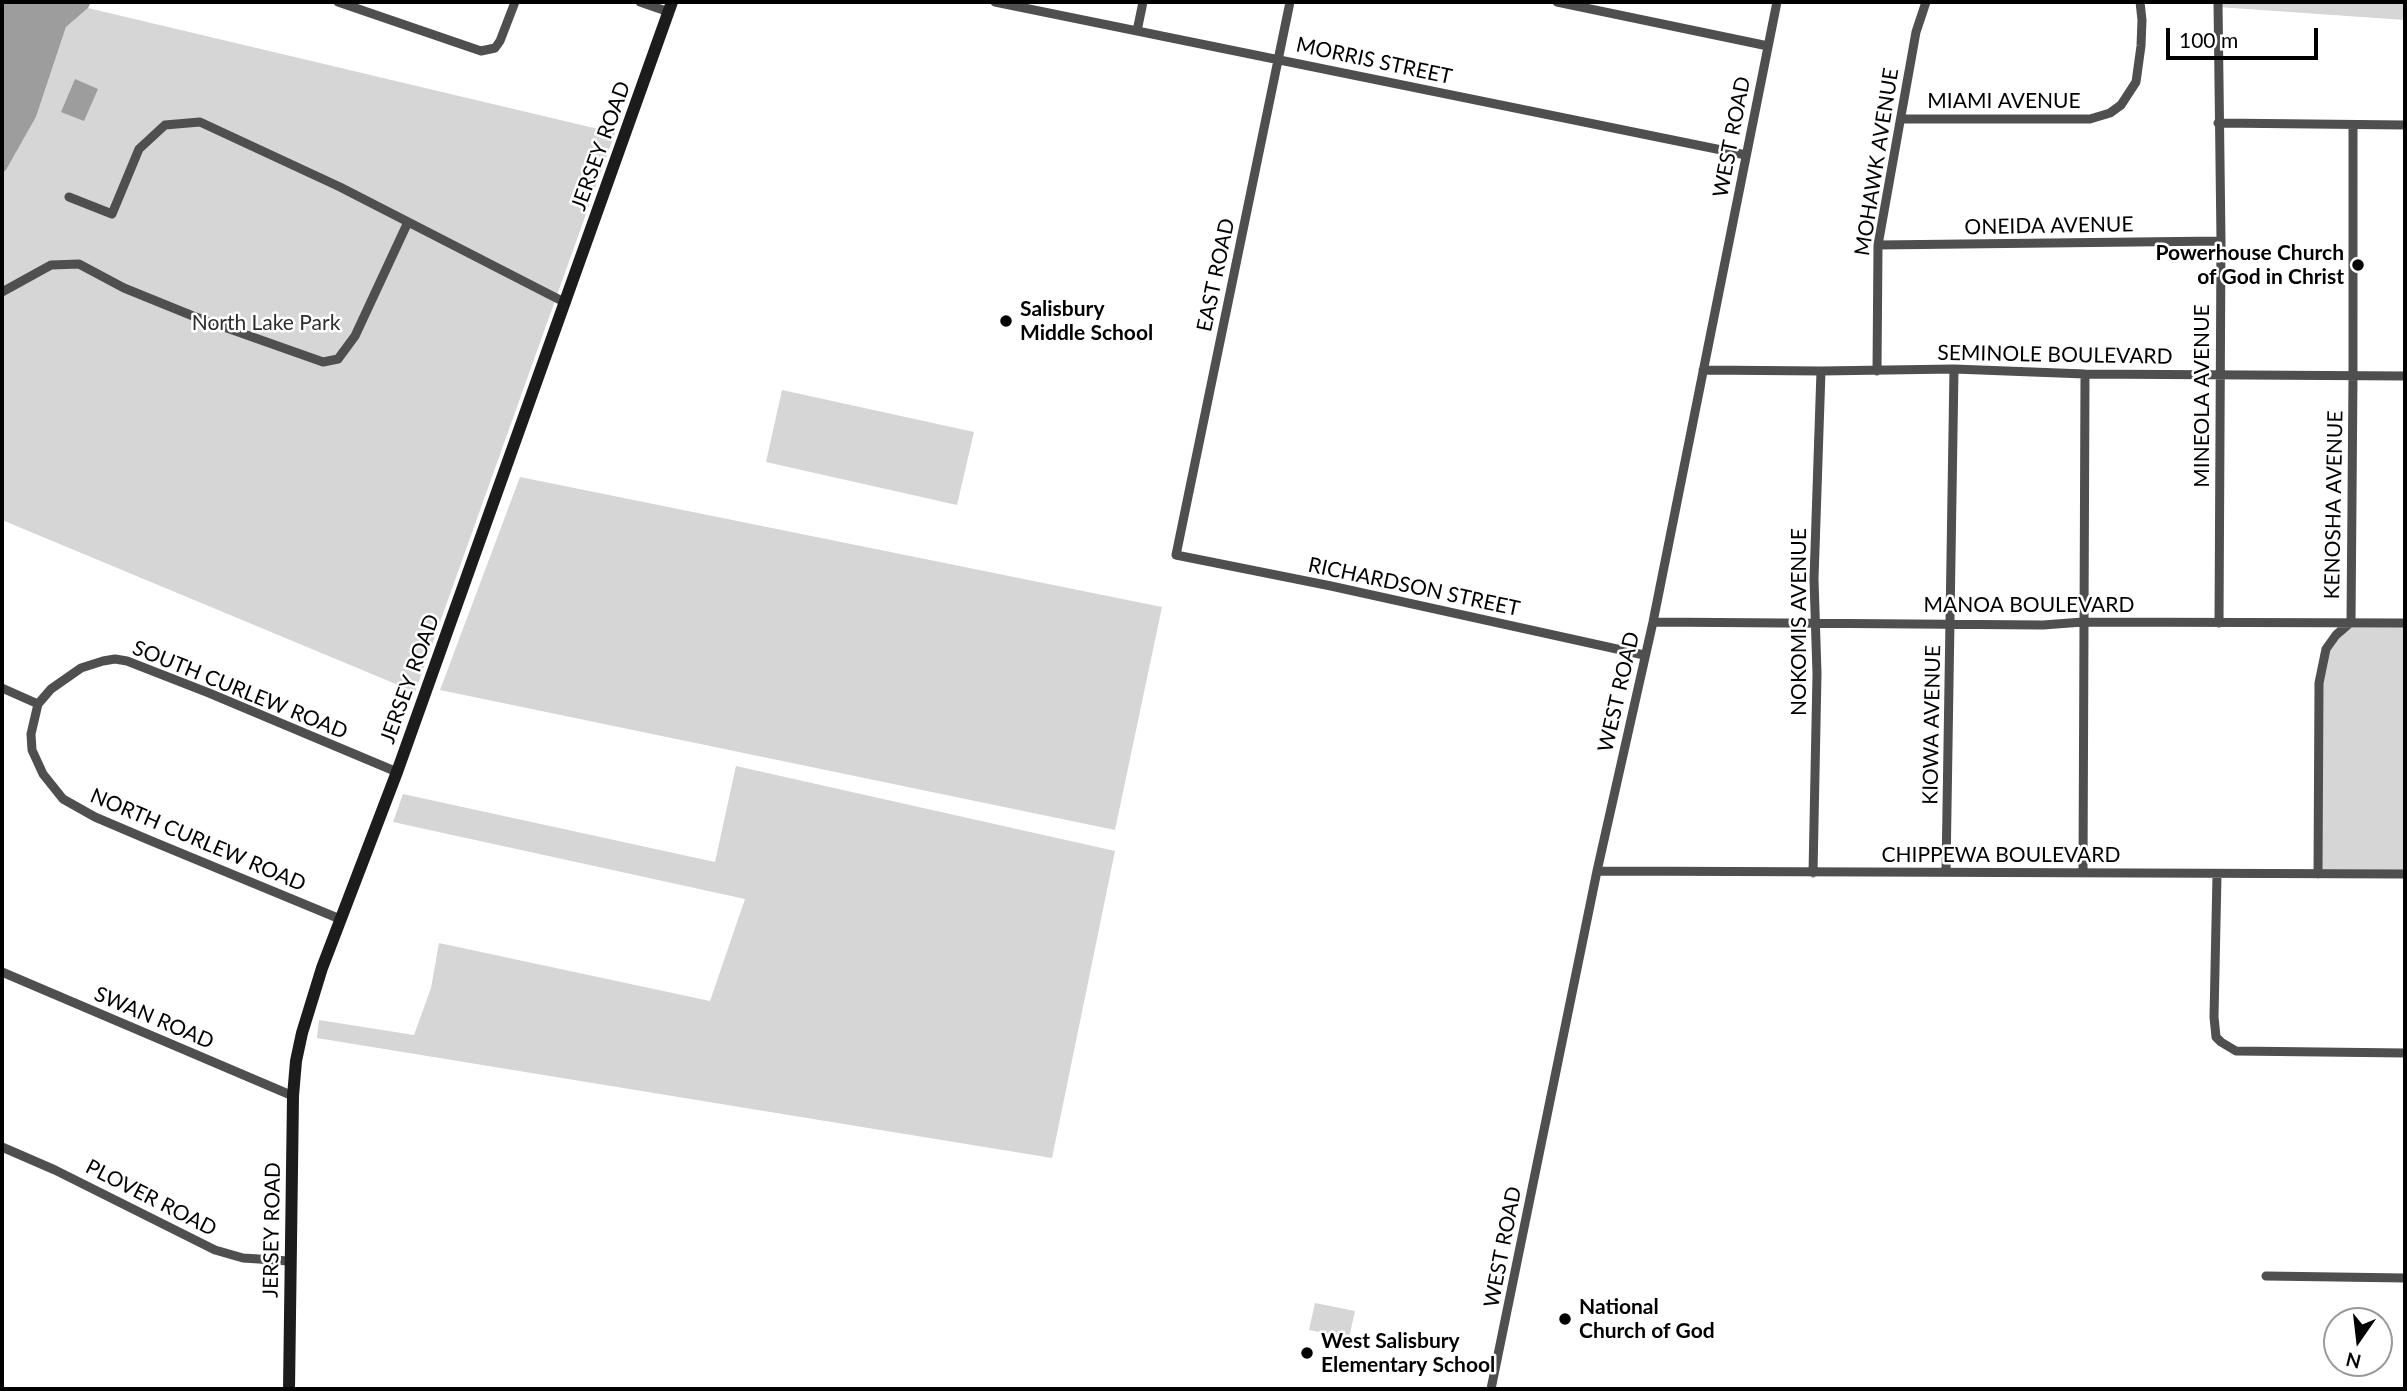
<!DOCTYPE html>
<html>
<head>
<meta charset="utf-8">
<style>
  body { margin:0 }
  #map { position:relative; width:2407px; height:1391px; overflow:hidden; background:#fff; font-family:Lato,sans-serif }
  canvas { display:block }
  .frame { position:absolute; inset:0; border:4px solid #000; pointer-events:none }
  .north { position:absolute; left:2323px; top:1307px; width:70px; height:70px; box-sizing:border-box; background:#fff; border:2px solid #999; border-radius:50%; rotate:194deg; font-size:19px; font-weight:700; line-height:28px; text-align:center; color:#000 }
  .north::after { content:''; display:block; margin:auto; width:24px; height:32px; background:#000; clip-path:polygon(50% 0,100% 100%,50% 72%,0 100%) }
  .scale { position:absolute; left:2166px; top:28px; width:152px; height:32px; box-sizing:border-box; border:4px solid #000; border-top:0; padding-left:9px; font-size:21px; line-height:24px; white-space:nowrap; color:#000; -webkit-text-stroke:5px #fff; paint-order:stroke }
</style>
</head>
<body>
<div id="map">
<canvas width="2407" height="1391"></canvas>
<div class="frame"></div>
<div class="north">N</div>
<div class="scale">100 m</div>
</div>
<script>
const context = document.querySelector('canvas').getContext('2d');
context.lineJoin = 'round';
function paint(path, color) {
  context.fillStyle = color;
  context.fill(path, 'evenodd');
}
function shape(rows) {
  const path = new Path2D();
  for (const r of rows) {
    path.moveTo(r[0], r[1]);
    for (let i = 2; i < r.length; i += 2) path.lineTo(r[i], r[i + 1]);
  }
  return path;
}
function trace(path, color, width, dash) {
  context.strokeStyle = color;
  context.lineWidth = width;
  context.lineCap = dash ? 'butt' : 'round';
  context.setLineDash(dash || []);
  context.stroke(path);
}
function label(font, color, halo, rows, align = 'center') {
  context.font = font + ' Lato,sans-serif';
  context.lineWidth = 5;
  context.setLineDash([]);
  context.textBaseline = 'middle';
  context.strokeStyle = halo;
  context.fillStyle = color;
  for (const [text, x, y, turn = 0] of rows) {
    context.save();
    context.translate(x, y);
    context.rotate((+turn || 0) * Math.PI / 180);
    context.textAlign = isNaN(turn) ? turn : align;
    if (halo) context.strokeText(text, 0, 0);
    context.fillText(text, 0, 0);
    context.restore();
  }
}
const green = shape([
  [2218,2,2405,2,2405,20,2218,7],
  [88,8,615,133,415,692,2,520,2,173,6,170,36,117,66,27],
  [782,390,974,432,957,505,766,462],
  [520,477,1162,607,1115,830,440,690],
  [2351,622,2405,623,2405,874,2318,874,2317,712,2326,649],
  [736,766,1115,851,1052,1158,317,1038,319,1020,414,1035,431,988,439,943,710,1001,745,899,393,822,403,794,715,862],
  [1315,1303,1355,1311,1349,1338,1309,1330]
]);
const water = shape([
  [2,2,91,2,88,8,66,27,36,117,6,170,2,173],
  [75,79,98,89,84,121,61,112]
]);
const street = shape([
  [338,2,481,51,495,48,500,41,515,2],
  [640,2,669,12],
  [995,2,1746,155],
  [1290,2,1176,555,1331,586,1644,655],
  [1557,2,1768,46],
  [2218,2,2221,241,2219,623],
  [1137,31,1143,2],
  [1902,119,2090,119,2110,113,2121,105,2136,82,2141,46,2142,20,2140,2],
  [2218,123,2405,125],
  [69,197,112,214,139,149,165,125,200,122,340,187,566,303],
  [1878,245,2221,241],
  [2,292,51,265,79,264,124,288,193,316,323,362,338,359,355,336,408,222],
  [1703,370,1821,371,1954,369,2085,374,2405,376],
  [1877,371,1878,245,1916,32,1926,2],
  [1653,622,2043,625,2083,622,2405,623],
  [2,688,38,704],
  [1597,871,2405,874],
  [1946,871,1954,369],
  [2083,872,2085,374],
  [1813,873,1817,674,1814,579,1821,371],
  [2318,874,2319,683,2326,649,2336,635,2351,622,2353,376,2353,125],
  [2217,875,2214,1017,2216,1037,2221,1042,2236,1051,2405,1053],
  [340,919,149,840,95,817,63,799,43,774,32,750,31,734,38,704,51,689,81,668,103,661,115,659,127,661,209,693,397,772],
  [2,972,293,1096],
  [2,1147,55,1170,215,1250,243,1258,289,1261],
  [2266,1276,2405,1278],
  [1491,1389,1597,871,1653,622,1777,2]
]);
const secondary = shape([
  [289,1389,293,1096,296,1061,302,1033,322,968,397,772,672,2]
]);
const markers = [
  [2358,265,7,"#000"],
  [1006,321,7,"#000"],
  [1565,1319,7,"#000"],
  [1307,1353,7,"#000"]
];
const streetNames = [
  ["MORRIS STREET",1374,61,12],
  ["MIAMI AVENUE",2004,101],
  ["WEST ROAD",1732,137,-79],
  ["JERSEY ROAD",601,146,-70],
  ["MOHAWK AVENUE",1877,162,-81],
  ["ONEIDA AVENUE",2049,226,-1],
  ["EAST ROAD",1216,275,-78],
  ["SEMINOLE BOULEVARD",2055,355,1],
  ["MINEOLA AVENUE",2202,396,-90],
  ["KENOSHA AVENUE",2334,505,-89],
  ["RICHARDSON STREET",1414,587,12],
  ["MANOA BOULEVARD",2029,605],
  ["NOKOMIS AVENUE",1799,622,-90],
  ["JERSEY ROAD",410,679,-70],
  ["SOUTH CURLEW ROAD",240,690,22],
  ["WEST ROAD",1619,692,-77],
  ["KIOWA AVENUE",1932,725,-89],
  ["NORTH CURLEW ROAD",198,840,23],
  ["CHIPPEWA BOULEVARD",2001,855],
  ["SWAN ROAD",154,1018,23],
  ["PLOVER ROAD",151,1198,27],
  ["JERSEY ROAD",272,1230,-89],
  ["WEST ROAD",1503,1247,-79]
];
const poiNames = [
  ["Powerhouse Church",2344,253,"right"],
  ["of God in Christ",2344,277,"right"],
  ["Salisbury",1020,309],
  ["Middle School",1020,333],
  ["National",1579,1307],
  ["Church of God",1579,1331],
  ["West Salisbury",1321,1341],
  ["Elementary School",1321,1365]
];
const parkNames = [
  ["North Lake Park",266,323]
];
paint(green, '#d6d6d6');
paint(water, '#9d9d9d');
trace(street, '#4f4f4f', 9);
trace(secondary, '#1c1c1c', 12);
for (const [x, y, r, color] of markers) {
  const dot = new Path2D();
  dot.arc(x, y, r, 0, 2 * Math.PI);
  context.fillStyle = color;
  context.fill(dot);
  trace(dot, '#fff', 2.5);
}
label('21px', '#000', '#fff', streetNames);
label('bold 21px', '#000', '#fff', poiNames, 'left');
label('21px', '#2d2d2d', '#fff', parkNames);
</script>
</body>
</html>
